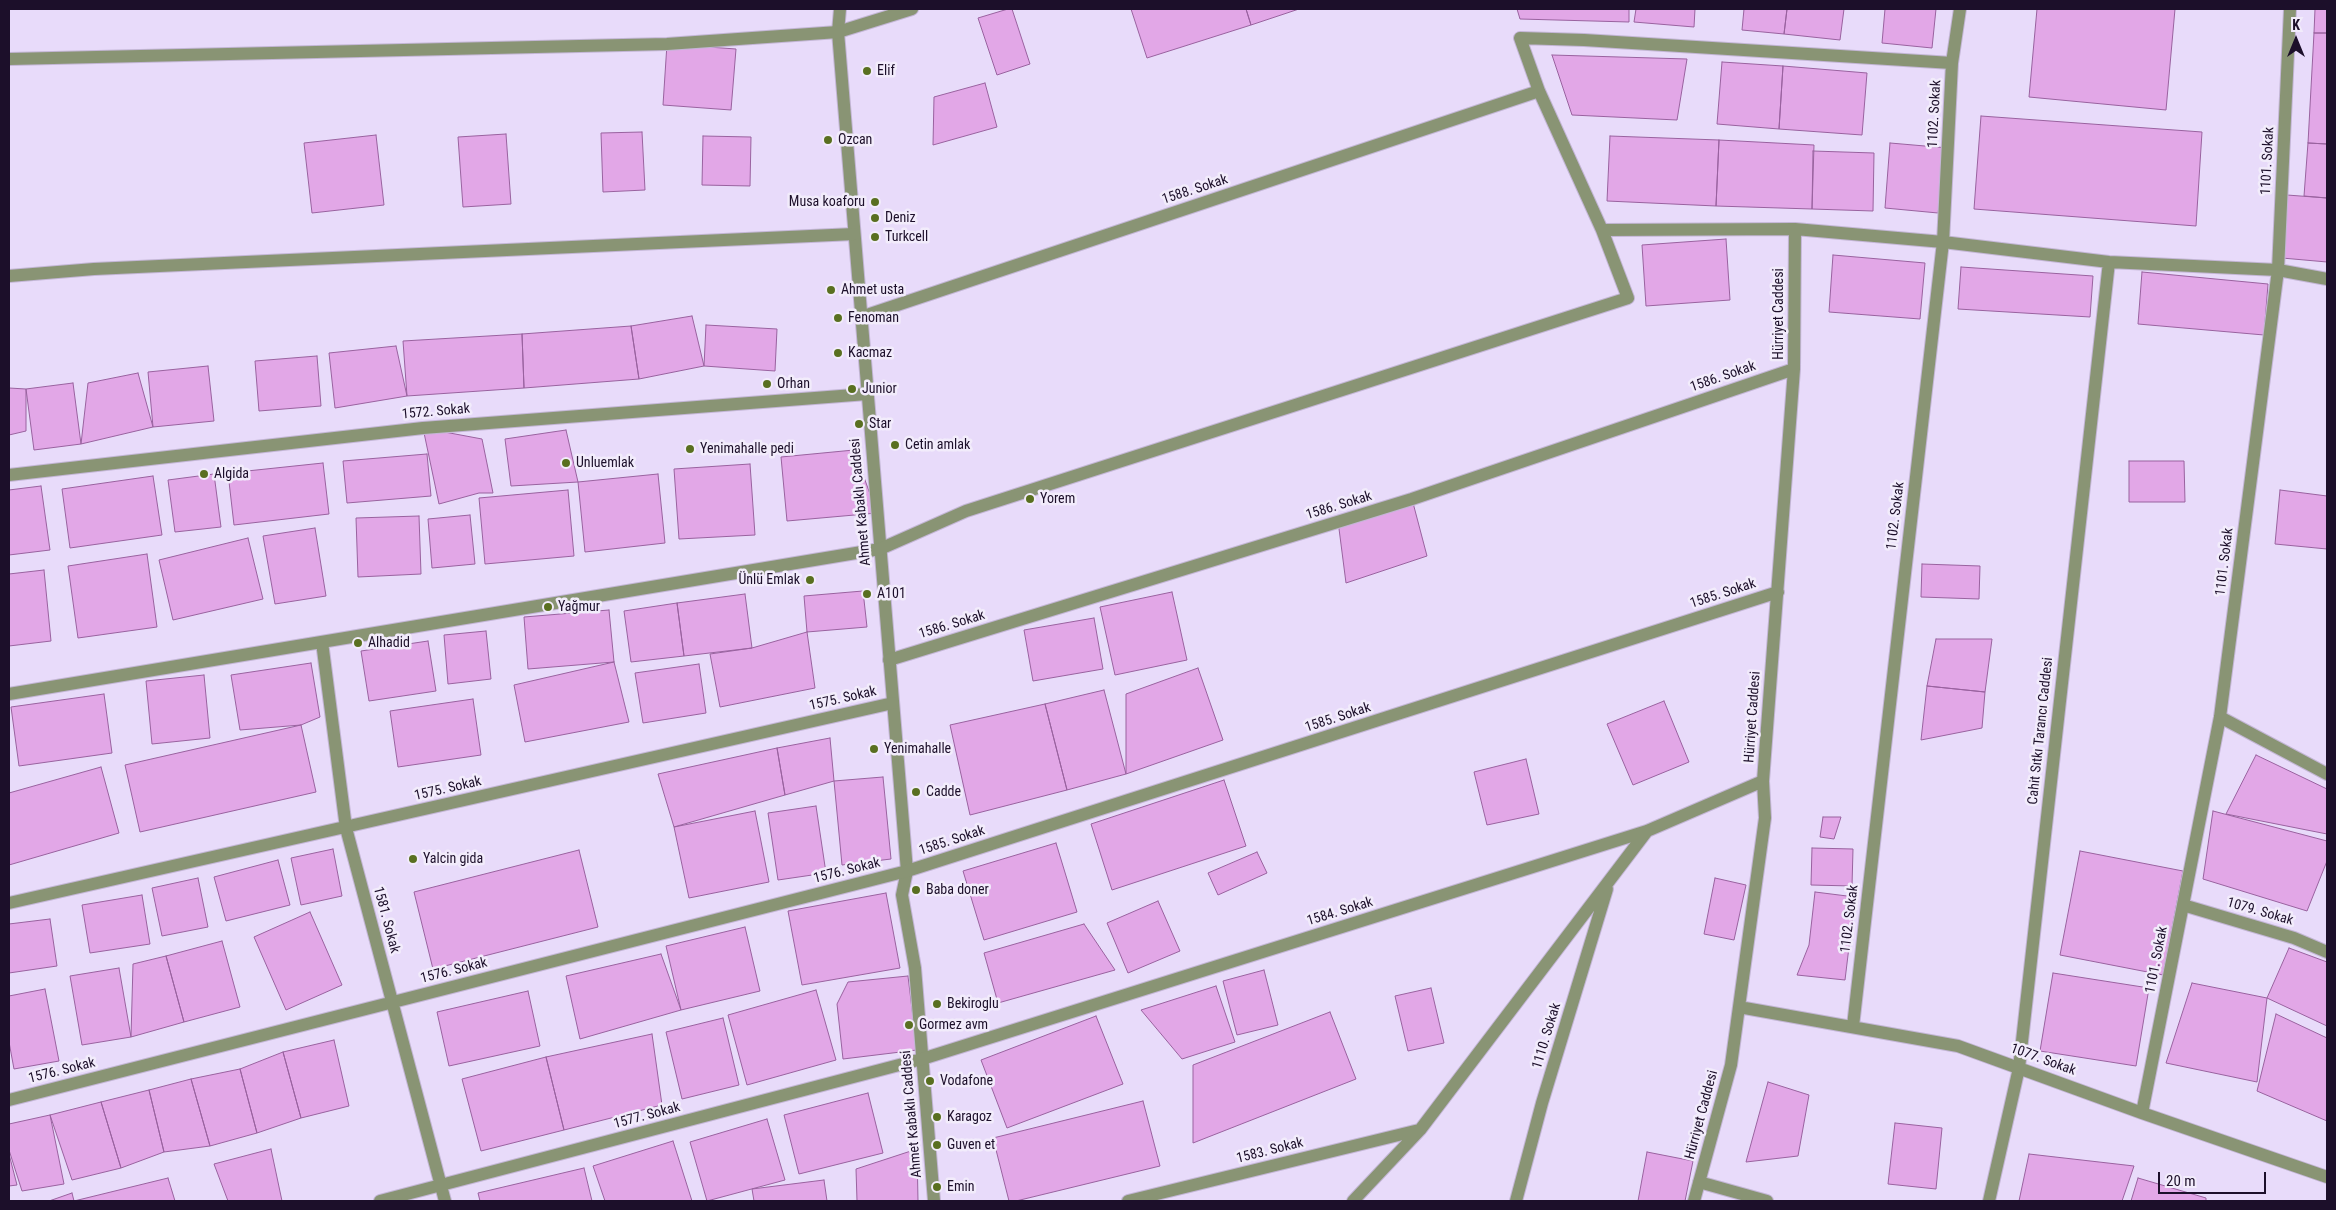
<!DOCTYPE html>
<html>
<head>
<meta charset="utf-8">
<style>
  body { margin:0 }
  #map { position:relative; width:2336px; height:1210px; overflow:hidden; background:#e8dbfa; font-family:"Roboto Condensed",sans-serif }
  canvas { display:block }
  .frame { position:absolute; inset:0; border:10px solid #1c0f2a; pointer-events:none }
  .north { position:absolute; left:2271px; top:15px; width:50px; height:50px; -webkit-text-stroke:4px #f2ecfb; paint-order:stroke; rotate:0deg; font-size:14px; font-weight:700; line-height:20px; text-align:center; color:#1c0f2a }
  .north::after { content:''; display:block; margin:auto; width:18px; height:22px; background:#1c0f2a; clip-path:polygon(50% 0,100% 100%,50% 72%,0 100%) }
  .scale { position:absolute; left:2158px; top:1172px; width:108px; height:22px; box-sizing:border-box; border:2px solid #1c0f2a; border-top:0; padding-left:6px; font-size:15px; line-height:18px; white-space:nowrap; color:#1c0f2a; -webkit-text-stroke:4px #f2ecfb; paint-order:stroke }
</style>
</head>
<body>
<div id="map">
<canvas width="2336" height="1210"></canvas>
<div class="frame"></div>
<div class="north">K</div>
<div class="scale">20 m</div>
</div>
<script>
const context = document.querySelector('canvas').getContext('2d');
context.lineJoin = 'round';
function paint(path, color) {
  context.fillStyle = color;
  context.fill(path, 'evenodd');
}
function shape(rows) {
  const path = new Path2D();
  for (const r of rows) {
    path.moveTo(r[0], r[1]);
    for (let i = 2; i < r.length; i += 2) path.lineTo(r[i], r[i + 1]);
  }
  return path;
}
function trace(path, color, width, dash) {
  context.strokeStyle = color;
  context.lineWidth = width;
  context.lineCap = dash ? 'butt' : 'round';
  context.setLineDash(dash || []);
  context.stroke(path);
}
function label(font, color, halo, rows, align = 'center') {
  context.font = font + ' "Roboto Condensed",sans-serif';
  context.lineWidth = 5;
  context.setLineDash([]);
  context.textBaseline = 'middle';
  context.strokeStyle = halo;
  context.fillStyle = color;
  for (const [text, x, y, turn = 0] of rows) {
    context.save();
    context.translate(x, y);
    context.rotate((+turn || 0) * Math.PI / 180);
    context.textAlign = isNaN(turn) ? turn : align;
    if (halo) context.strokeText(text, 0, 0);
    context.fillText(text, 0, 0);
    context.restore();
  }
}
const building = shape([
  [1008,9,1012,9,1030,64,997,75,978,18,1008,9],
  [1131,9,1246,9,1251,25,1147,58,1131,9],
  [1246,9,1299,9,1251,25,1246,9],
  [1517,9,1629,9,1629,22,1520,19,1517,9],
  [1636,9,1695,9,1694,27,1634,22,1636,9],
  [1744,9,1787,9,1784,34,1742,30,1744,9],
  [1787,9,1844,9,1840,40,1784,34,1787,9],
  [1885,9,1936,9,1932,48,1882,43,1885,9],
  [2037,9,2175,9,2166,110,2029,97,2037,9],
  [2315,9,2327,9,2327,33,2314,33,2315,9],
  [2314,33,2327,33,2327,144,2308,143,2314,33],
  [667,44,736,49,731,110,663,105,667,44],
  [1552,55,1687,59,1677,120,1572,115,1552,55],
  [1722,62,1783,66,1779,129,1717,124,1722,62],
  [1783,66,1867,73,1862,135,1779,129,1783,66],
  [985,83,997,127,933,145,934,97,985,83],
  [1981,116,2202,132,2196,226,1974,209,1981,116],
  [642,132,645,190,603,192,601,133,642,132],
  [506,134,511,204,463,207,458,137,506,134],
  [376,135,384,205,312,213,304,143,376,135],
  [703,136,751,137,750,186,702,185,703,136],
  [1610,136,1719,140,1716,206,1607,201,1610,136],
  [1719,140,1814,145,1812,209,1716,206,1719,140],
  [1890,143,1948,148,1938,213,1885,208,1890,143],
  [2308,143,2327,144,2327,198,2304,196,2308,143],
  [1813,151,1874,153,1873,211,1812,209,1813,151],
  [2287,195,2327,198,2327,262,2282,258,2287,195],
  [1726,239,1730,300,1646,306,1642,245,1726,239],
  [1833,255,1925,263,1920,319,1829,312,1833,255],
  [1961,267,2093,276,2090,317,1958,309,1961,267],
  [2142,272,2268,284,2264,335,2138,324,2142,272],
  [692,316,704,366,639,379,631,326,692,316],
  [706,325,777,329,775,371,704,366,706,325],
  [631,326,639,379,524,388,522,334,631,326],
  [522,334,524,388,407,396,403,341,522,334],
  [396,346,407,396,335,408,329,353,396,346],
  [317,356,321,406,259,411,255,361,317,356],
  [208,366,214,421,153,427,148,372,208,366],
  [138,373,153,427,81,444,88,383,138,373],
  [73,383,81,444,34,450,26,389,73,383],
  [9,388,26,389,26,431,9,435,9,388],
  [423,428,482,439,493,493,479,493,439,504,423,428],
  [566,430,578,482,511,486,505,439,566,430],
  [854,450,877,513,787,521,781,457,854,450],
  [427,454,431,496,347,503,343,461,427,454],
  [2129,461,2184,461,2185,502,2129,502,2129,461],
  [323,463,329,514,234,525,228,473,323,463],
  [750,464,755,535,679,539,674,469,750,464],
  [214,474,221,527,175,532,168,480,214,474],
  [658,474,665,543,585,552,578,482,658,474],
  [153,476,162,535,70,548,62,489,153,476],
  [41,486,50,550,9,555,9,490,41,486],
  [568,490,574,556,485,564,479,498,568,490],
  [2280,490,2327,496,2327,549,2275,544,2280,490],
  [1412,499,1427,556,1346,583,1338,521,1412,499],
  [470,515,475,564,432,568,428,519,470,515],
  [419,516,421,574,358,577,356,518,419,516],
  [315,528,326,596,275,604,263,536,315,528],
  [248,538,263,599,173,620,159,560,248,538],
  [147,554,157,627,78,638,68,566,147,554],
  [1922,564,1980,566,1979,599,1921,597,1922,564],
  [44,570,51,641,9,646,9,574,44,570],
  [863,591,867,627,807,632,804,596,863,591],
  [1172,592,1187,660,1115,675,1100,607,1172,592],
  [745,594,752,648,684,656,677,603,745,594],
  [677,603,684,656,631,662,624,611,677,603],
  [609,610,614,662,528,669,524,617,609,610],
  [1094,618,1103,669,1033,681,1024,630,1094,618],
  [486,631,491,679,448,684,444,635,486,631],
  [807,632,815,688,720,707,710,654,752,648,807,632],
  [1936,639,1992,639,1985,692,1927,686,1936,639],
  [428,641,436,691,369,701,361,651,428,641],
  [614,662,629,722,525,742,514,685,614,662],
  [311,663,320,717,301,725,240,730,231,675,311,663],
  [699,664,706,713,643,723,635,673,699,664],
  [1198,668,1223,740,1126,774,1126,694,1198,668],
  [204,675,210,738,152,744,146,681,204,675],
  [1927,686,1985,692,1982,728,1921,740,1927,686],
  [1104,690,1126,774,1067,790,1045,704,1104,690],
  [104,694,112,753,19,766,11,707,104,694],
  [473,699,481,755,398,767,390,711,473,699],
  [1664,701,1689,762,1633,785,1607,724,1664,701],
  [1045,704,1067,790,970,815,950,725,1045,704],
  [301,725,316,792,140,832,125,765,301,725],
  [830,738,834,781,785,795,777,748,830,738],
  [777,748,785,795,674,827,658,774,777,748],
  [2256,755,2327,789,2327,834,2226,814,2256,755],
  [1526,759,1539,814,1487,825,1474,772,1526,759],
  [101,767,119,833,9,865,9,793,101,767],
  [883,777,891,859,842,865,834,781,883,777],
  [1224,780,1246,846,1112,890,1091,824,1224,780],
  [816,806,826,873,778,880,768,813,816,806],
  [755,811,769,882,689,898,674,827,755,811],
  [2213,811,2327,841,2327,861,2307,911,2203,879,2213,811],
  [1823,817,1841,817,1834,839,1820,837,1823,817],
  [1056,843,1077,912,984,940,963,871,1056,843],
  [1812,848,1853,849,1852,886,1811,885,1812,848],
  [333,849,342,896,301,905,291,858,333,849],
  [579,850,598,927,433,969,414,892,579,850],
  [2080,851,2183,871,2163,975,2060,955,2080,851],
  [1257,852,1267,873,1218,895,1208,873,1257,852],
  [278,860,290,905,226,921,214,877,278,860],
  [198,878,208,927,162,936,152,888,198,878],
  [1715,878,1746,885,1734,940,1704,934,1715,878],
  [1815,892,1855,897,1845,980,1797,975,1809,945,1815,892],
  [886,893,900,968,802,985,788,911,886,893],
  [142,895,150,944,90,953,82,905,142,895],
  [1158,901,1180,951,1128,973,1107,923,1158,901],
  [310,912,342,985,286,1010,254,937,310,912],
  [50,919,57,966,9,973,9,924,50,919],
  [1084,924,1115,970,998,1003,984,953,1084,924],
  [745,927,760,991,681,1010,666,946,745,927],
  [222,941,240,1007,184,1022,166,956,222,941],
  [2289,948,2327,962,2327,1026,2267,998,2289,948],
  [661,954,681,1010,580,1039,566,976,661,954],
  [166,956,184,1022,131,1037,133,964,166,956],
  [119,968,131,1037,82,1045,70,976,119,968],
  [1264,970,1278,1025,1237,1035,1223,981,1264,970],
  [2053,973,2149,988,2136,1066,2040,1051,2053,973],
  [908,976,917,1050,843,1059,837,1004,848,982,908,976],
  [2192,983,2267,998,2257,1082,2166,1063,2192,983],
  [1216,986,1235,1042,1182,1059,1141,1010,1216,986],
  [1431,988,1444,1043,1408,1051,1395,996,1431,988],
  [45,989,59,1061,14,1069,9,1042,9,996,45,989],
  [816,990,836,1060,747,1085,728,1015,816,990],
  [528,991,540,1046,449,1066,437,1012,528,991],
  [1330,1012,1356,1079,1193,1143,1193,1065,1330,1012],
  [2276,1014,2327,1038,2327,1121,2257,1091,2276,1014],
  [1096,1016,1123,1084,1007,1128,981,1060,1096,1016],
  [723,1018,739,1085,682,1099,666,1032,723,1018],
  [652,1034,662,1105,564,1130,546,1057,652,1034],
  [334,1040,349,1106,301,1118,283,1052,334,1040],
  [283,1052,301,1118,257,1133,240,1069,283,1052],
  [546,1057,564,1130,481,1151,462,1079,546,1057],
  [240,1069,257,1133,210,1146,191,1079,240,1069],
  [191,1079,210,1146,164,1152,149,1090,191,1079],
  [1768,1082,1809,1095,1798,1156,1746,1162,1768,1082],
  [149,1090,164,1152,121,1168,101,1102,149,1090],
  [868,1093,883,1153,799,1174,784,1115,868,1093],
  [1143,1101,1160,1166,1016,1201,1009,1201,993,1138,1143,1101],
  [101,1102,121,1168,72,1180,50,1115,101,1102],
  [50,1115,64,1184,22,1191,9,1150,9,1124,50,1115],
  [767,1119,785,1180,707,1201,690,1142,767,1119],
  [1895,1123,1942,1128,1936,1189,1888,1184,1895,1123],
  [673,1141,692,1201,605,1201,593,1166,673,1141],
  [271,1149,282,1201,228,1201,214,1164,271,1149],
  [917,1149,918,1201,857,1201,856,1169,917,1149],
  [1647,1152,1693,1161,1685,1201,1638,1201,1647,1152],
  [9,1154,17,1185,9,1186,9,1154],
  [2029,1154,2134,1166,2122,1201,2019,1201,2029,1154],
  [584,1168,592,1201,480,1201,478,1193,584,1168],
  [168,1178,175,1201,74,1201,168,1178],
  [2138,1178,2206,1198,2206,1201,2131,1201,2138,1178],
  [824,1180,827,1201,754,1201,752,1189,824,1180],
  [72,1193,74,1201,49,1201,72,1193]
]);
const pedestrian = shape([
  [840,9,838,32,907,871,902,895,915,968,934,1201]
]);
const minor = shape([
  [9,59,667,44,838,32,912,9],
  [1602,230,1795,229,1943,242,2109,262,2278,270,2327,279],
  [9,276,94,269,854,234],
  [861,317,1539,91],
  [9,475,423,428,867,394],
  [322,642,346,828,445,1201],
  [889,660,1412,499,1794,369],
  [9,694,880,549,966,511,1628,298,1602,230,1539,91,1520,38,1584,40,1952,63],
  [2220,717,2327,774],
  [9,903,893,703],
  [2183,905,2294,938,2327,952],
  [1739,1007,1958,1046,2142,1113,2327,1177],
  [1853,1026,1943,242,1952,63,1960,9],
  [9,1100,907,871,1778,592],
  [2142,1113,2220,717,2278,270,2290,9],
  [1699,1182,1767,1201],
  [380,1201,922,1059,1647,831,1763,781],
  [1128,1201,1419,1130],
  [1353,1201,1420,1130,1647,831],
  [1516,1201,1542,1103,1607,889],
  [1694,1201,1731,1065,1765,818,1763,781,1794,369,1795,229],
  [1989,1201,2019,1068,2109,262]
]);
const markers = [
  [867,71,5,"#596f20"],
  [828,140,5,"#596f20"],
  [875,202,5,"#596f20"],
  [875,218,5,"#596f20"],
  [875,237,5,"#596f20"],
  [831,290,5,"#596f20"],
  [838,318,5,"#596f20"],
  [838,353,5,"#596f20"],
  [767,384,5,"#596f20"],
  [852,389,5,"#596f20"],
  [859,424,5,"#596f20"],
  [895,445,5,"#596f20"],
  [690,449,5,"#596f20"],
  [566,463,5,"#596f20"],
  [204,474,5,"#596f20"],
  [1030,499,5,"#596f20"],
  [810,580,5,"#596f20"],
  [867,594,5,"#596f20"],
  [548,607,5,"#596f20"],
  [358,643,5,"#596f20"],
  [874,749,5,"#596f20"],
  [916,792,5,"#596f20"],
  [413,859,5,"#596f20"],
  [916,890,5,"#596f20"],
  [937,1004,5,"#596f20"],
  [909,1025,5,"#596f20"],
  [930,1081,5,"#596f20"],
  [937,1117,5,"#596f20"],
  [937,1145,5,"#596f20"],
  [937,1187,5,"#596f20"]
];
const poiNames = [
  ["Elif",877,71],
  ["Ozcan",838,140],
  ["Musa koaforu",865,202,"right"],
  ["Deniz",885,218],
  ["Turkcell",885,237],
  ["Ahmet usta",841,290],
  ["Fenoman",848,318],
  ["Kacmaz",848,353],
  ["Orhan",777,384],
  ["Junior",862,389],
  ["Star",869,424],
  ["Cetin amlak",905,445],
  ["Yenimahalle pedi",700,449],
  ["Unluemlak",576,463],
  ["Algida",214,474],
  ["Yorem",1040,499],
  ["Ünlü Emlak",800,580,"right"],
  ["A101",877,594],
  ["Yağmur",558,607],
  ["Alhadid",368,643],
  ["Yenimahalle",884,749],
  ["Cadde",926,792],
  ["Yalcin gida",423,859],
  ["Baba doner",926,890],
  ["Bekiroglu",947,1004],
  ["Gormez avm",919,1025],
  ["Vodafone",940,1081],
  ["Karagoz",947,1117],
  ["Guven et",947,1145],
  ["Emin",947,1187]
];
const streetNames = [
  ["1102. Sokak",1935,114,-87],
  ["1101. Sokak",2268,161,-87],
  ["1588. Sokak",1195,190,-18],
  ["Hürriyet Caddesi",1779,314,-90],
  ["1586. Sokak",1723,377,-19],
  ["1572. Sokak",436,412,-5],
  ["Ahmet Kabaklı Caddesi",861,502,-95],
  ["1586. Sokak",1339,506,-17],
  ["1102. Sokak",1896,516,-83],
  ["1101. Sokak",2225,562,-83],
  ["1585. Sokak",1723,594,-18],
  ["1586. Sokak",952,625,-17],
  ["1575. Sokak",843,699,-13],
  ["Hürriyet Caddesi",1753,717,-86],
  ["1585. Sokak",1338,718,-18],
  ["Cahit Sıtkı Tarancı Caddesi",2041,731,-84],
  ["1575. Sokak",448,789,-13],
  ["1585. Sokak",952,841,-18],
  ["1576. Sokak",847,871,-14],
  ["1584. Sokak",1340,912,-17],
  ["1079. Sokak",2260,912,16],
  ["1102. Sokak",1850,919,-83],
  ["1581. Sokak",386,920,75],
  ["1101. Sokak",2157,960,-79],
  ["1576. Sokak",454,971,-14],
  ["1110. Sokak",1547,1036,-73],
  ["1077. Sokak",2043,1060,20],
  ["1576. Sokak",62,1071,-14],
  ["Ahmet Kabaklı Caddesi",912,1114,-95],
  ["Hürriyet Caddesi",1702,1115,-75],
  ["1577. Sokak",647,1116,-15],
  ["1583. Sokak",1270,1151,-14]
];
paint(building, '#e2a7e7');
trace(building, '#99629f', 1);
trace(pedestrian, '#c3b6d5', 14);
trace(minor, '#c3b6d5', 14);
trace(pedestrian, '#899474', 12);
trace(minor, '#899474', 12);
for (const [x, y, r, color] of markers) {
  const dot = new Path2D();
  dot.arc(x, y, r, 0, 2 * Math.PI);
  context.fillStyle = color;
  context.fill(dot);
  trace(dot, '#f2ecfb', 2);
}
label('14px', '#1c0f2a', '#f2ecfb', poiNames, 'left');
label('14px', '#1c0f2a', '#f2ecfb', streetNames);
</script>
</body>
</html>
